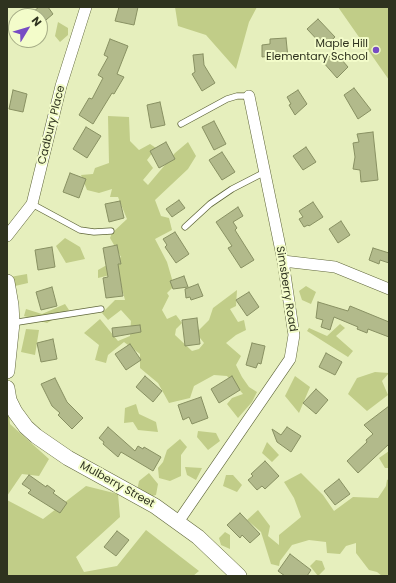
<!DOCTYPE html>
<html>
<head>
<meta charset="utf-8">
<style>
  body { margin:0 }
  #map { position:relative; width:396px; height:583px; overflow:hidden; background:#e6efbd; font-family:Poppins,sans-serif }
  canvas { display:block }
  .frame { position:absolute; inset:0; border:8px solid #2f331f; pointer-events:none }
  .north { position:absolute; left:8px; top:8px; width:40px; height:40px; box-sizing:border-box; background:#f3fcca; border:1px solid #a5ac86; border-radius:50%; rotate:52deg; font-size:11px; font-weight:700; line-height:16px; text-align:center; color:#2f331f }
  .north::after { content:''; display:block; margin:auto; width:14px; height:18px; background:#774cc4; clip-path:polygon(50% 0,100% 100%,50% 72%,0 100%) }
</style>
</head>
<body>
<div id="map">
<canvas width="396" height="583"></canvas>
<div class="frame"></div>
<div class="north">N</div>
</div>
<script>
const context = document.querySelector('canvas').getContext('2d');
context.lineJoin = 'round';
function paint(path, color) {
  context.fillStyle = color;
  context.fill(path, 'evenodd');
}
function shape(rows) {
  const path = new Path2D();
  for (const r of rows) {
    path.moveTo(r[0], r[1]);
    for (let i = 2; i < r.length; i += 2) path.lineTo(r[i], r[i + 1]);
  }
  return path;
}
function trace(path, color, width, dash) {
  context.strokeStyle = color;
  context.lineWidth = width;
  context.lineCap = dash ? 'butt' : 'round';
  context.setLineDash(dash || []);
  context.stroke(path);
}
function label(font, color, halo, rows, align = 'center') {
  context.font = font + ' Poppins,sans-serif';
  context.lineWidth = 4;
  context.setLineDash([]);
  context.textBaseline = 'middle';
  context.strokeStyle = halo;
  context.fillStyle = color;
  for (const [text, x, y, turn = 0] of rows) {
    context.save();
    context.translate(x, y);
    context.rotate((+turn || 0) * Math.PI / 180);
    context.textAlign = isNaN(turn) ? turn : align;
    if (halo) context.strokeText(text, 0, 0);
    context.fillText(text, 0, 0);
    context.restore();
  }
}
const green = shape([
  [175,7,257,7,249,22,236,69,206,35,178,26],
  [338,7,389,7,389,80],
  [58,22,68,28,68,35,60,42,55,36],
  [108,116,129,117,130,141,139,150,150,144,156,148,147,160,153,168,143,180,148,185,175,153,188,142,196,156,188,169,155,200,161,216,169,218,172,230,155,239,167,262,174,286,167,293,169,296,162,310,167,319,176,315,182,323,176,329,175,335,192,351,199,349,204,343,196,333,209,320,213,308,237,290,236,306,230,309,238,322,244,320,246,330,236,335,226,343,241,356,236,365,242,377,249,387,257,392,252,402,238,418,227,404,232,398,243,394,227,376,214,375,194,386,190,398,169,403,158,383,140,368,140,354,124,342,108,355,106,363,95,360,99,345,84,333,100,319,118,341,130,336,131,321,121,310,108,320,102,313,115,300,125,300,118,273,98,278,98,270,121,257,110,238,112,233,127,219,118,197,110,197,112,189,99,193,87,190,81,175,93,174,95,168,109,163],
  [65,238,80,247,85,259,66,263,56,246],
  [27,274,28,283,15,286,10,277],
  [306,286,316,292,311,304,302,300,299,291],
  [65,304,69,310,47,323,24,316,26,309,42,314],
  [340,324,345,328,336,336,353,351,348,357,307,331,309,328,327,336],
  [26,329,39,330,35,355,21,352],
  [375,372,389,373,382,381,388,395,367,411,348,394,357,378],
  [295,376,310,387,299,413,285,396],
  [7,389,10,424,49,459,39,476,22,474,7,496],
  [136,404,139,414,156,422,158,432,138,430,133,422,124,423,125,408],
  [198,431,216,433,220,441,208,450,197,437],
  [180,439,187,447,181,455,181,476,170,481,159,478,158,468,163,462,167,450],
  [267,442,279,455,272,462,262,453],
  [389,451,389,468,385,468,379,458],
  [185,467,202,468,196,480,187,475],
  [149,473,158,484,156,495,145,498,137,491,139,481],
  [301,473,323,495,334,511,353,497,378,498,386,486,387,480,389,479,389,576,382,576,377,572,369,570,356,553,356,543,346,546,340,554,327,553,326,542,309,540,292,545,280,561,279,566,271,564,261,532,247,520,258,510,270,526,268,536,279,545,279,535,301,517,294,498,284,482],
  [226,475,233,475,242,485,237,492,223,486],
  [86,486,118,494,120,517,76,557,84,572,117,566,146,530,199,571,193,576,7,576,7,500,43,519],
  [225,532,230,535,230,549,221,545,219,538],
  [316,560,322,561,325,569,318,576,310,566]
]);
const building = shape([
  [39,7,48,7,53,14,40,25,40,16,28,16,39,7],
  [119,7,138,7,134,25,115,21,119,7],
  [318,19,335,37,324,47,307,29,318,19],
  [286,38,288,58,270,59,270,56,262,57,262,45,270,44,270,39,286,38],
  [110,39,128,46,117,74,124,77,114,94,112,93,93,124,79,115,89,98,92,99,103,78,98,75,108,57,104,55,110,39],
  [335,52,348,67,337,78,323,62,335,52],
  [203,54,204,65,215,83,202,91,192,74,195,72,193,55,203,54],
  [354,88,371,110,358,119,344,95,354,88],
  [13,90,27,94,23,112,9,109,13,90],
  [298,90,307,104,295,115,289,105,291,104,287,97,298,90],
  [160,102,165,125,151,128,147,105,160,102],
  [214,121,226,144,214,150,202,127,214,121],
  [86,127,101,136,87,158,73,149,86,127],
  [373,132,378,180,361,182,360,170,353,169,355,157,353,143,359,142,357,134,373,132],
  [166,142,175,159,159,168,150,151,166,142],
  [306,147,316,162,303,170,293,156,306,147],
  [222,152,235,172,222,180,209,160,222,152],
  [70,173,86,179,79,198,63,192,70,173],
  [179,200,185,208,172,217,166,209,179,200],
  [120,201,124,218,109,222,105,204,120,201],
  [313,202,323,217,309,226,308,225,304,227,299,219,303,217,299,211,313,202],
  [238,207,243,216,233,222,237,228,235,230,254,260,241,268,228,248,232,246,216,222,238,207],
  [341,221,350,235,338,243,329,229,341,221],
  [175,232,189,254,176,263,165,247,167,245,163,239,175,232],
  [117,245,121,264,118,264,123,296,106,298,103,278,108,277,103,248,117,245],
  [52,247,55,267,38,270,35,250,52,247],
  [373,248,389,253,389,263,380,260,379,264,369,260,373,248],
  [184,276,188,287,173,289,170,281,184,276],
  [198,284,203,296,191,300,190,297,186,298,185,289,198,284],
  [52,287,57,306,41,310,36,292,52,287],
  [249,292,259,307,247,316,236,300,249,292],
  [318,302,348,311,350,306,389,322,389,337,368,329,367,333,357,329,358,327,334,317,330,330,321,327,323,320,316,318,318,302],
  [197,318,200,344,185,346,182,320,197,318],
  [140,325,141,332,113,337,112,328,140,325],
  [53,339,57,359,41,362,37,343,53,339],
  [252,343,265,346,261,364,258,363,256,368,246,365,252,343],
  [130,344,141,360,126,370,115,354,130,344],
  [326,353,342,362,335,375,319,367,326,353],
  [145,376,162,391,153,402,136,387,145,376],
  [232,376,240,390,219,403,211,389,232,376],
  [55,378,67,402,83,418,72,429,58,415,60,413,52,406,41,384,55,378],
  [316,389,328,400,316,414,303,403,316,389],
  [201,397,208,418,192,424,189,417,183,420,178,405,201,397],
  [389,406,389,444,358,473,347,461,367,442,366,440,373,434,364,425,389,406],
  [108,427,135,451,138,446,143,449,144,447,161,457,153,471,121,452,118,457,103,444,104,442,99,438,108,427],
  [287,427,301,436,291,452,277,442,272,429,281,435,287,427],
  [265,461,279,476,265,489,262,486,257,490,248,480,253,476,251,474,265,461],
  [29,475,46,487,47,485,55,491,53,493,67,503,60,513,28,493,31,490,22,484,29,475],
  [339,479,350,494,335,505,324,491,339,479],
  [240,513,260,534,250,543,242,535,240,538,227,525,240,513],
  [117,531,129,540,116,556,104,547,117,531],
  [290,554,311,570,307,576,285,576,278,571,290,554]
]);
const lane = shape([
  [181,124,227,99,237,96,249,96],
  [32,204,80,230,94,232,111,231],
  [185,227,210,204,232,189,265,172],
  [12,323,101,309]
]);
const street = shape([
  [7,236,32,204,61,86,86,7],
  [283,261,335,267,389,289],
  [178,522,290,359,294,335,283,261,249,96]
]);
const secondary = shape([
  [7,282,11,305,12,323,7,371],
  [7,388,9,400,15,412,26,427,36,436,68,458,155,506,198,537,239,576]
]);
const markers = [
  [376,50,4,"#774cc4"]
];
const poiNames = [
  ["Maple Hill",368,44],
  ["Elementary School",368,57]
];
const streetNames = [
  ["Cadbury Place",52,125,-76],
  ["Simsberry Road",286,289,81],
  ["Mulberry Street",117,485,29]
];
paint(green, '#c1cd88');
paint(building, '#b2ba8b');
trace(building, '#889062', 1);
trace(lane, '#60673b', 7);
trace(street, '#60673b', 12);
trace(secondary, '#60673b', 16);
trace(lane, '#fff', 5.5);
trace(street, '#fff', 11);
trace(secondary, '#fff', 15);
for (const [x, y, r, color] of markers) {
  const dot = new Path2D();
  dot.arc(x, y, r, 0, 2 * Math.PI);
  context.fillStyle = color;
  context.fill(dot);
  trace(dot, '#f3fcca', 1.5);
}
label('11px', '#2f331f', '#f3fcca', poiNames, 'right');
label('11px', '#2f331f', '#f3fcca', streetNames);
</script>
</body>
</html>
